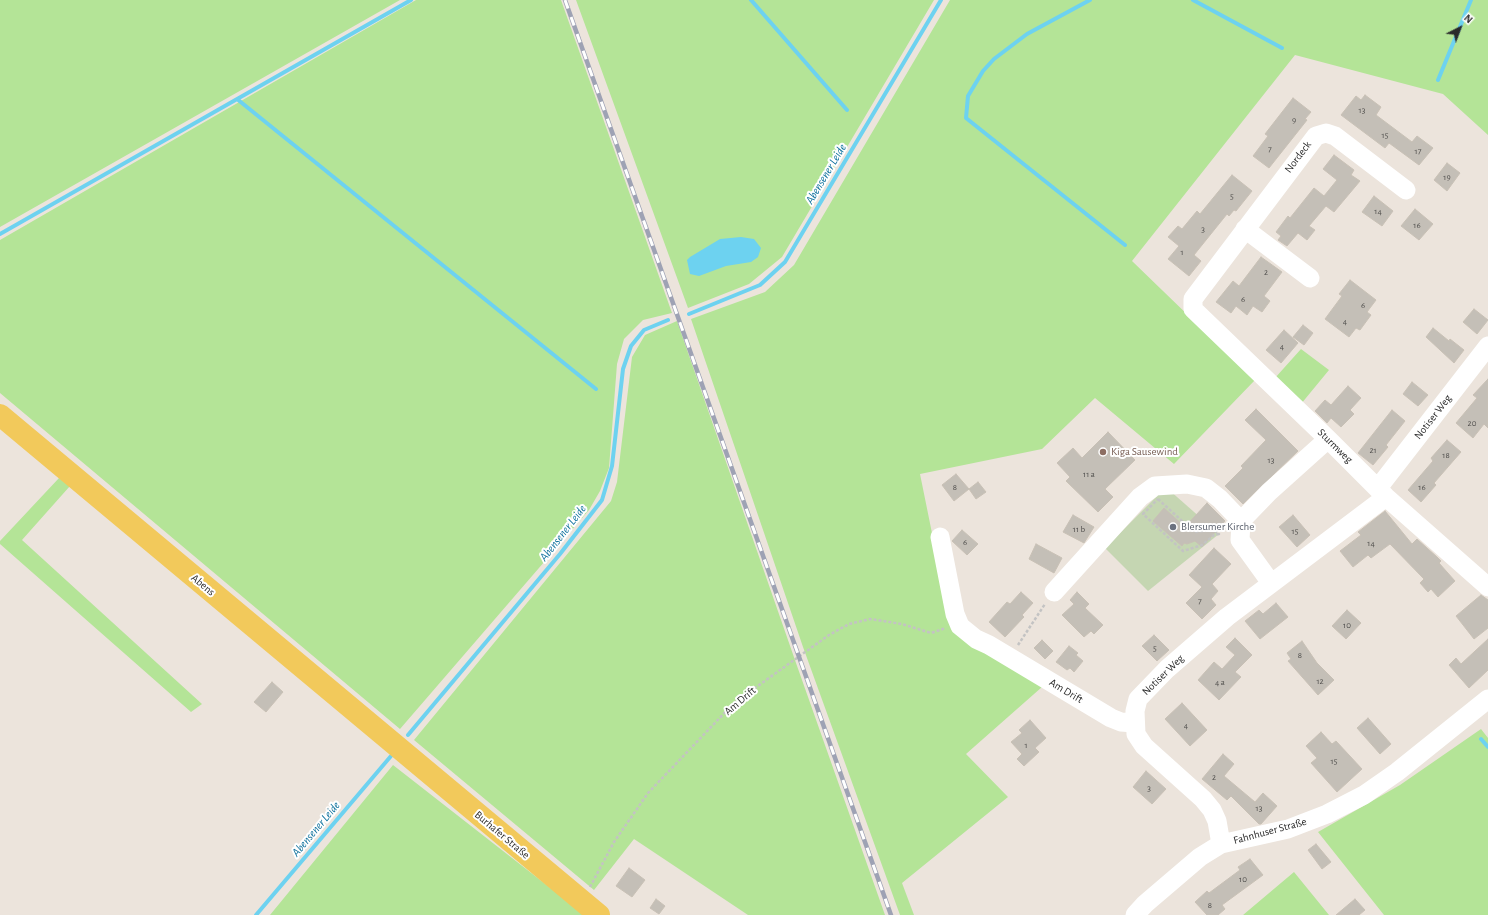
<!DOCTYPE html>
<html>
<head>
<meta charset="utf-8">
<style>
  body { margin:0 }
  #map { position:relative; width:1488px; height:915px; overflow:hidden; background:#ece4dc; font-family:"Alegreya Sans",sans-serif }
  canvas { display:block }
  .north { position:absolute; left:1440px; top:8px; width:40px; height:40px; -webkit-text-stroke:3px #fff; paint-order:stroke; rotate:42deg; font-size:11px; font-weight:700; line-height:16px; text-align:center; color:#2a2a2a }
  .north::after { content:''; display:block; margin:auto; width:14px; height:18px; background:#2a2a2a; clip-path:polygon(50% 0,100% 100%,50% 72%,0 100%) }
</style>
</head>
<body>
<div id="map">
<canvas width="1488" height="915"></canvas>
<div class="north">N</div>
</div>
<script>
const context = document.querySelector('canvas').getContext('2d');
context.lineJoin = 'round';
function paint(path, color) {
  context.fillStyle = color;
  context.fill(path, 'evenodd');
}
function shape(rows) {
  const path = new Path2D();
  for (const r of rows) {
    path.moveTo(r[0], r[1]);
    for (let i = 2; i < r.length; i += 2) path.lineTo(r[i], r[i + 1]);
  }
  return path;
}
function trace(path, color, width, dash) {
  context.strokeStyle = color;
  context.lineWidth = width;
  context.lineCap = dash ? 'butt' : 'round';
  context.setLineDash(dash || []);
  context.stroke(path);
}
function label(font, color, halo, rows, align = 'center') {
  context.font = font + ' "Alegreya Sans",sans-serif';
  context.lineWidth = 4;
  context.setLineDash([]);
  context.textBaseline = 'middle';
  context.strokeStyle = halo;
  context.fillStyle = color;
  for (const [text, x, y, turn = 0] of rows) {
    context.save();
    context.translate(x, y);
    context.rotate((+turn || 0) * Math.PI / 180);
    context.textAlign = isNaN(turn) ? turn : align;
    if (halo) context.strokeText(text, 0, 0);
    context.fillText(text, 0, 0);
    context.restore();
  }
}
const green = shape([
  [0,0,400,0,0,227],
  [416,0,561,0,672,313,643,320,624,339,617,364,609,468,600,491,589,510,400,729,0,393,0,240],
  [576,0,934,0,782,257,749,284,688,308],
  [950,0,1488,0,1488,135,1443,94,1295,55,1132,261,1255,380,1174,464,1095,398,1042,449,920,474,948,612,1042,687,966,754,1008,797,902,883,914,915,900,915,803,647,691,319,765,292,794,265],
  [677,321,796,663,885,915,748,915,634,839,594,890,414,740,611,501,617,482,632,357,645,335],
  [1301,349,1329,370,1301,404,1275,378],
  [59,478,70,486,22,540,202,704,191,712,0,544,0,541],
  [1481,729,1488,738,1488,915,1384,915,1318,832,1400,785],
  [393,765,585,915,270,915],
  [1294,872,1329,915,1243,915]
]);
const cemetery = shape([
  [1164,489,1168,489,1219,534,1148,591,1105,548]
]);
const water = shape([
  [741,237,754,239,761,248,758,257,751,262,726,266,699,276,690,274,687,260,690,257,720,239]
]);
const stream = shape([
  [751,0,847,110],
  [1090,0,1027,34,994,59,983,71,968,96,966,118,1125,245],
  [1193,0,1282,48],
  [1438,80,1471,0],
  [237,99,596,389],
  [0,234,411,0],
  [689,314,760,285,785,262,941,0],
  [408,735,560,554,602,500,612,466,623,369,631,346,644,330,668,320],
  [1481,739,1488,747],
  [256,915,391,756]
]);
const building = shape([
  [1365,95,1381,107,1376,115,1412,142,1417,136,1433,148,1419,165,1389,143,1385,148,1341,115,1356,96,1361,100,1365,95],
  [1293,98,1311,112,1305,119,1307,120,1269,168,1253,156,1268,136,1265,134,1293,98],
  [1334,155,1354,170,1351,175,1360,181,1334,212,1326,206,1309,226,1315,230,1307,240,1298,233,1287,246,1278,240,1281,236,1276,232,1288,216,1290,218,1314,188,1324,196,1337,180,1323,169,1334,155],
  [1447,163,1460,173,1447,191,1434,180,1447,163],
  [1232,175,1252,191,1236,211,1234,210,1229,216,1227,214,1194,255,1201,261,1189,276,1168,259,1179,246,1168,237,1178,226,1182,229,1197,211,1200,214,1232,175],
  [1374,196,1393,211,1382,226,1362,212,1374,196],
  [1415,209,1433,224,1419,240,1401,226,1415,209],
  [1261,257,1282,272,1264,296,1270,301,1262,312,1253,306,1247,315,1236,306,1231,313,1216,302,1233,281,1239,286,1261,257],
  [1350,280,1376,300,1367,312,1371,315,1360,330,1356,328,1349,337,1325,319,1342,296,1339,294,1350,280],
  [1474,309,1488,320,1477,334,1463,322,1474,309],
  [1303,325,1313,333,1304,345,1293,337,1303,325],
  [1433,328,1449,341,1450,339,1464,350,1454,363,1426,337,1433,328],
  [1284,330,1298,343,1281,363,1266,350,1284,330],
  [1488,379,1488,428,1484,424,1473,438,1456,423,1477,398,1473,395,1488,379],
  [1412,382,1428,395,1418,406,1403,394,1412,382],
  [1348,386,1361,398,1350,410,1354,414,1341,427,1331,418,1327,423,1315,411,1325,400,1331,405,1348,386],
  [1256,409,1298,451,1243,504,1225,486,1243,468,1241,466,1266,440,1245,420,1256,409],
  [1392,410,1405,421,1386,445,1388,447,1373,465,1358,453,1392,410],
  [1108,432,1135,460,1105,489,1113,497,1098,512,1066,481,1070,477,1057,463,1073,448,1082,458,1108,432],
  [1447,440,1461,452,1434,483,1436,485,1421,502,1408,490,1433,461,1431,458,1447,440],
  [956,474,969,489,954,501,942,485,956,474],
  [978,482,986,492,976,499,969,489,978,482],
  [1207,503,1225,521,1202,547,1195,541,1187,544,1184,543,1182,546,1153,521,1164,508,1185,527,1207,503],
  [1385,511,1412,544,1417,539,1437,557,1441,561,1439,563,1455,581,1438,597,1431,589,1428,592,1420,583,1424,579,1390,544,1371,558,1368,555,1353,567,1340,551,1361,535,1358,532,1385,511],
  [1073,515,1094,527,1084,543,1063,532,1073,515],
  [1293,515,1310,535,1297,547,1279,527,1293,515],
  [962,530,978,544,967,555,952,541,962,530],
  [1036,544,1062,558,1054,573,1029,559,1036,544],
  [1214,548,1231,564,1212,584,1218,591,1211,599,1216,605,1202,619,1186,603,1202,587,1189,575,1214,548],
  [1021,592,1033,603,1022,615,1024,617,1005,637,989,622,1007,602,1010,604,1021,592],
  [1077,592,1089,604,1085,608,1103,625,1094,634,1091,631,1084,637,1062,615,1074,604,1070,600,1077,592],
  [1481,595,1488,600,1488,628,1474,639,1456,616,1481,595],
  [1276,603,1288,617,1260,639,1245,621,1259,610,1263,614,1276,603],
  [1347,610,1361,623,1346,639,1332,626,1347,610],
  [1154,635,1169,650,1157,661,1142,646,1154,635],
  [1235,638,1252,655,1235,672,1241,677,1219,700,1198,680,1214,662,1222,669,1235,655,1226,647,1235,638],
  [1488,639,1488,670,1469,688,1449,665,1456,658,1461,664,1488,639],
  [1042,640,1053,651,1045,659,1034,648,1042,640],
  [1302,641,1317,663,1334,680,1318,695,1288,661,1291,659,1287,653,1302,641],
  [1069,646,1078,653,1076,655,1083,661,1074,672,1070,668,1067,670,1056,662,1069,646],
  [272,682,283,692,266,712,254,702,272,682],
  [1182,703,1207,730,1190,746,1165,719,1182,703],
  [1368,718,1391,744,1380,754,1357,728,1368,718],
  [1030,720,1046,738,1035,748,1039,752,1024,766,1017,759,1022,754,1011,742,1022,733,1019,730,1030,720],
  [1321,732,1332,744,1336,741,1362,769,1337,792,1311,763,1317,758,1306,746,1321,732],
  [1223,754,1234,764,1224,776,1255,802,1263,793,1277,806,1261,824,1259,824,1231,796,1227,800,1202,779,1223,754],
  [1146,771,1166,789,1152,804,1133,787,1146,771],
  [1316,844,1331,862,1322,869,1308,850,1316,844],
  [1250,859,1263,875,1222,905,1225,909,1218,915,1207,915,1195,902,1207,891,1209,893,1240,870,1238,867,1250,859],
  [629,868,645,880,632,897,616,886,629,868],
  [656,899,665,906,659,914,650,908,656,899],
  [1355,899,1365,910,1359,915,1336,915,1355,899]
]);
const path = shape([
  [1158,499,1194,532,1214,530,1219,534,1214,535,1202,545,1183,551,1143,514,1158,499],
  [1018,645,1045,604],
  [590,887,614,842,648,793,734,703,829,635,849,624,870,619,902,624,931,633,946,628]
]);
const minor = shape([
  [1406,190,1335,136,1326,133,1316,136,1193,299,1193,309,1328,439,1386,497,1488,587],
  [1245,229,1310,278],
  [1378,488,1488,346],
  [940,537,955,614,960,626,976,639,989,645,1111,718,1121,722,1134,723],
  [1271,583,1240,540,1241,521,1269,492,1328,439],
  [1054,592,1140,497,1155,486,1187,484,1206,488,1220,499,1241,521],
  [1221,844,1217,821,1212,810,1203,799,1144,746,1136,734,1135,711,1138,699,1167,669,1227,617,1386,497],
  [1135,915,1145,904,1200,857,1221,844,1288,829,1327,814,1364,795,1397,772,1488,699]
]);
const major = shape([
  [0,415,599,915]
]);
const rail = shape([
  [565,0,891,915]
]);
const markers = [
  [1103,452,4,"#8d6e63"],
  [1173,527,4,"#6b7280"]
];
const numberNames = [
  ["13",1362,110],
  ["9",1294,120],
  ["15",1385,135],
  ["7",1270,149],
  ["17",1418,151],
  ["19",1447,177],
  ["5",1232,196],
  ["14",1378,211],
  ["16",1417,225],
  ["3",1203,229],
  ["1",1182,252],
  ["2",1266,272],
  ["6",1243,299],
  ["6",1363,305],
  ["4",1345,321],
  ["4",1282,346],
  ["20",1472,423],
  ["21",1373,450],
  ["18",1446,455],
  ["13",1271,460],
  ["11 a",1089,474],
  ["8",955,487],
  ["16",1422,487],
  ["11 b",1079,529],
  ["15",1295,531],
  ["6",965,542],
  ["14",1371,543],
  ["7",1200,601],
  ["10",1347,625],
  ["5",1155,648],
  ["8",1300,655],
  ["12",1320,681],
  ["4 a",1220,682],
  ["4",1186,725],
  ["1",1026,745],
  ["15",1334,761],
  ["2",1214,777],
  ["3",1149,788],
  ["13",1259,808],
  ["10",1243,879],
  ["8",1210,905]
];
const streetNames = [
  ["Nordeck",1298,157,-53],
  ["Notiser Weg",1433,417,-52],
  ["Sturmweg",1335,446,44],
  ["Abens",203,585,40],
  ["Notiser Weg",1163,675,-44],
  ["Am Drift",1066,691,31],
  ["Am Drift",740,701,-40],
  ["Fahnhuser Straße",1270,831,-15],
  ["Burhafer Straße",502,835,40]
];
const educationNames = [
  ["Kiga Sausewind",1111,452]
];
const worshipNames = [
  ["Blersumer Kirche",1181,527]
];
const waterNames = [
  ["Abensener Leide",826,174,-59],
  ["Abensener Leide",563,533,-52],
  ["Abensener Leide",316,829,-50]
];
paint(green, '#b4e497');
paint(cemetery, '#c5d6b2');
paint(water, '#6dd2f0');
trace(stream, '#6dd2f0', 4);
paint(building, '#c4bfb7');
trace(building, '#c8c0b5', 1);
trace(path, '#c3c3c3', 2.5, [3, 2]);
trace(minor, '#fff', 19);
trace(major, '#f2c95b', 22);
trace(rail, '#9ea2b4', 4.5);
trace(rail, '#fff', 3, [9]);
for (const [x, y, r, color] of markers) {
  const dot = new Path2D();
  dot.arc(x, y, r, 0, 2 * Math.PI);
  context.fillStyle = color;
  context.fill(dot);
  trace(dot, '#fff', 1.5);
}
label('9px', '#504f4d', null, numberNames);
label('11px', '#2a2a2a', '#fff', streetNames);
label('11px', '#785e54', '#fff', educationNames, 'left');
label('11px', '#5b616d', '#fff', worshipNames, 'left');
label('italic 12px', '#0c709c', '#fff', waterNames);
</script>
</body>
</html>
